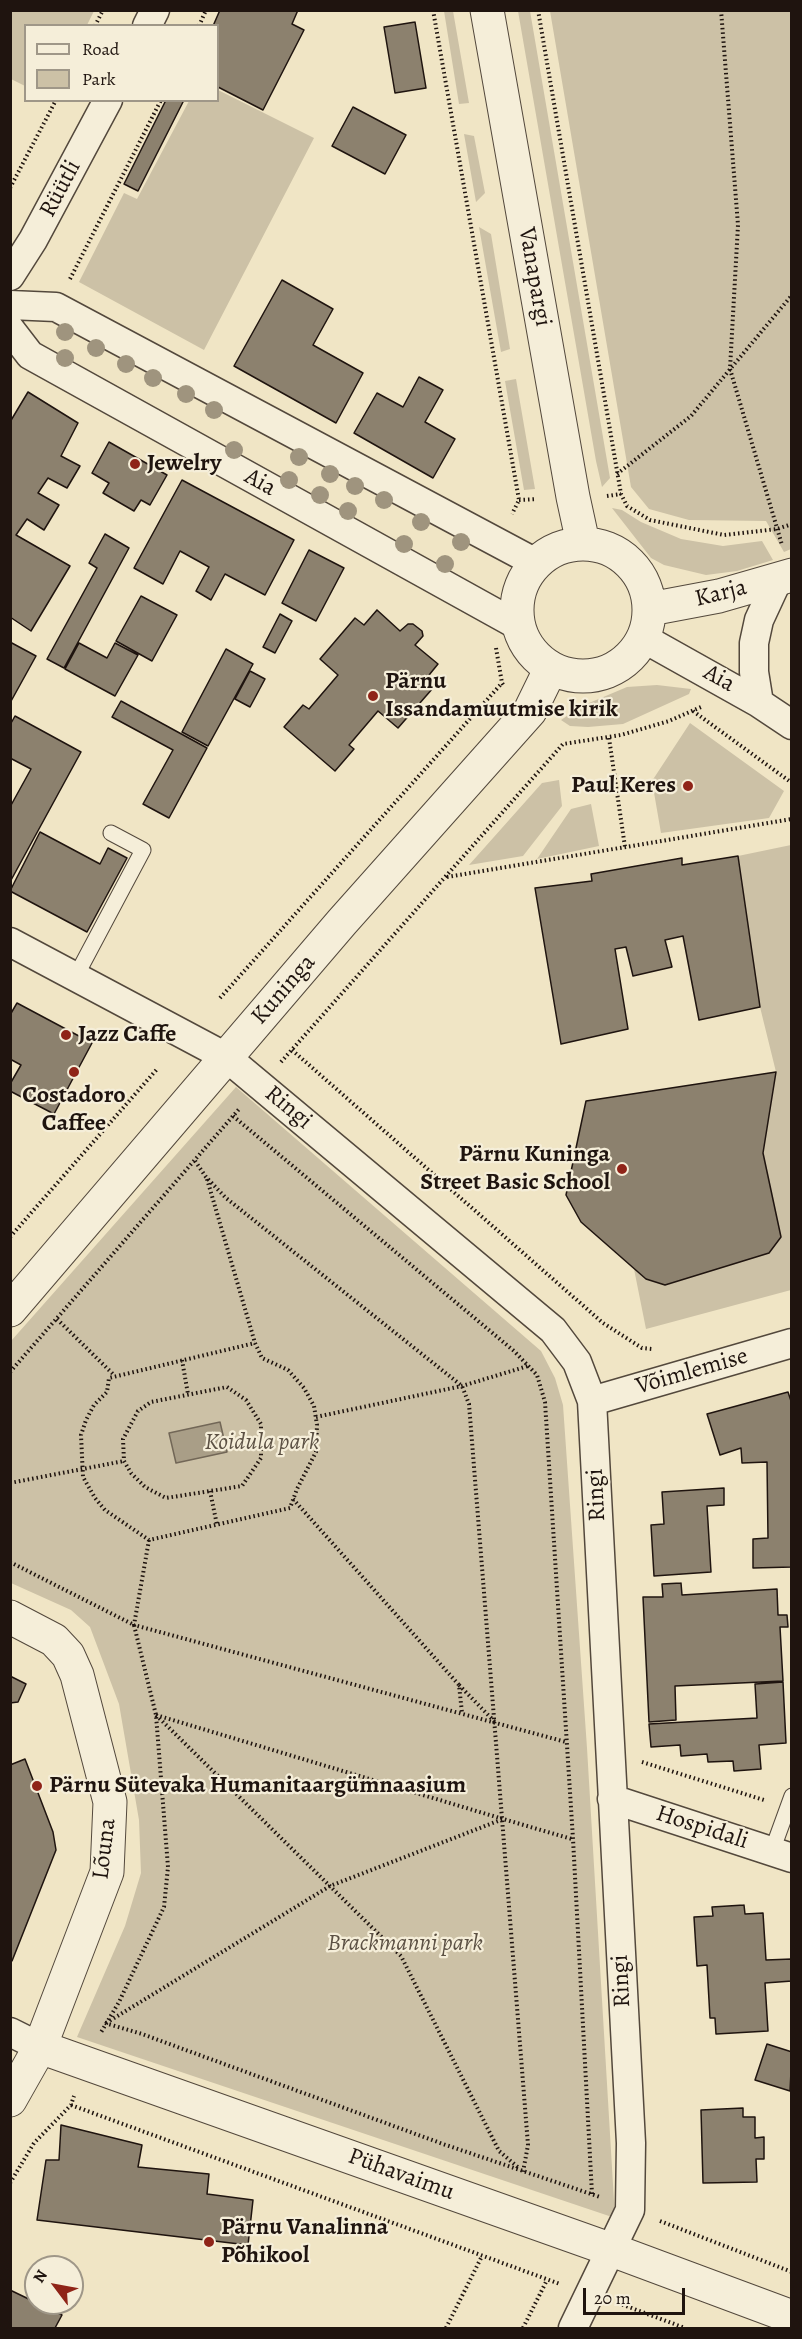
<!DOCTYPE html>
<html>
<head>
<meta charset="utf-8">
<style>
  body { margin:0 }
  #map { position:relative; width:802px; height:2339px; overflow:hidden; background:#f0e5c5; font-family:Alegreya,serif }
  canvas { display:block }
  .frame { position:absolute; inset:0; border:12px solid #1f140f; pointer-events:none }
  .legend { position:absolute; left:24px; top:24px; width:195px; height:78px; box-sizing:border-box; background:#f5eed9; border:2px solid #9f9788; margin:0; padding:8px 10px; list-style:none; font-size:18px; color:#1f140f }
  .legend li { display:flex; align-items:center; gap:12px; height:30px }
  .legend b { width:30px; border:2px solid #9f9788 }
  .north { position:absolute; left:24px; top:2255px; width:60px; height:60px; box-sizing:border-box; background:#f5eed9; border:2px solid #9f9788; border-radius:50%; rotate:302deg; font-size:16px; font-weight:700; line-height:24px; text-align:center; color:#1f140f }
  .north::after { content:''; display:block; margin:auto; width:21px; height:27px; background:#8f2418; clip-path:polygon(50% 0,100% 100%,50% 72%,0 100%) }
  .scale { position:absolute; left:583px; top:2288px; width:102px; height:27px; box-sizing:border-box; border:3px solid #1f140f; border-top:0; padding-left:8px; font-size:18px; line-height:21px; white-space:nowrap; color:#1f140f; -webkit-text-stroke:4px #f5eed9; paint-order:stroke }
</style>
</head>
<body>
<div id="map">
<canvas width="802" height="2339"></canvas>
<div class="frame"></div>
<ul class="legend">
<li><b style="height:8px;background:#f5eed9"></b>Road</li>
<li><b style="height:16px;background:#ccc1a6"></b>Park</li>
</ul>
<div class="north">N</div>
<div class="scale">20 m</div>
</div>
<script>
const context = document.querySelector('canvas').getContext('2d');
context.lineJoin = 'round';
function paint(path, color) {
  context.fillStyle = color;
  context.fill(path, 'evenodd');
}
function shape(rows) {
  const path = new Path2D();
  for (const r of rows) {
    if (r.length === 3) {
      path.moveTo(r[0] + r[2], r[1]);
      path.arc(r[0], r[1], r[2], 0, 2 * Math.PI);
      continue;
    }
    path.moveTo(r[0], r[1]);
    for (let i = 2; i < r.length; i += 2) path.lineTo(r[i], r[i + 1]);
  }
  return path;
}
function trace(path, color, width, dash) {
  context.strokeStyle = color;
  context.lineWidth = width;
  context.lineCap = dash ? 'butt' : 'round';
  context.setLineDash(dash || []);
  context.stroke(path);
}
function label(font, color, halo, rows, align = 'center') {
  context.font = font + ' Alegreya,serif';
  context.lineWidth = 4.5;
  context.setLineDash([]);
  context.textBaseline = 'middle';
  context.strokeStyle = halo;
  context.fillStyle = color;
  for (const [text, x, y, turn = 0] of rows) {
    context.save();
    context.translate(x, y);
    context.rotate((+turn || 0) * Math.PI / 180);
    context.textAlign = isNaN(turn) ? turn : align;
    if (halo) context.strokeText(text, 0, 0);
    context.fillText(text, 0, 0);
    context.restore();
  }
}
const green = shape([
  [11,10,94,10,94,11,87,25,26,26,25,86,11,79],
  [444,11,453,11,469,103,459,104],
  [518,11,530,11,610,478,602,487,596,461],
  [550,11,791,11,791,549,784,552,766,521,689,520,649,509,631,487],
  [218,90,314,138,204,350,79,282,124,193,137,199,189,101,218,100],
  [464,134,474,136,485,193,476,202],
  [479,227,491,234,510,349,501,352],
  [516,379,530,460,535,489,524,490,505,381],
  [612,508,622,510,641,522,681,539,723,546,762,541,773,560,737,571,706,575,664,565,651,558],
  [657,685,691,689,689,694,623,724,588,727,570,726,561,720,582,706,627,687],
  [690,723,784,791,769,818,661,833,652,781],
  [559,780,562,806,523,856,469,865,542,783],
  [591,804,599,846,537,859,571,809],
  [791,845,791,1290,646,1329,634,1269,646,1279,666,1285,769,1253,781,1237,763,1153,776,1072,760,1007,738,856],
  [236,1087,541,1351,555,1378,563,1405,587,1748,615,2218,77,2037,125,1926,141,1873,139,1820,119,1704,90,1627,71,1610,11,1583,11,1341]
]);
const water = shape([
  [220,1422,227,1452,176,1463,169,1433,220,1422]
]);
const building = shape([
  [220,10,298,10,292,24,304,30,263,110,218,87,218,26,213,26,220,10],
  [415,22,426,88,395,93,384,27,415,22],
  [166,100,184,100,138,191,124,184,166,100],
  [353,107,406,135,385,174,332,146,353,107],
  [282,280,333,309,313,345,363,373,336,423,234,366,282,280],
  [419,377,443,390,425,422,455,439,433,478,354,433,377,393,403,407,419,377],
  [28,392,78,423,61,456,80,466,67,488,48,478,38,493,59,505,44,530,27,519,16,535,70,566,31,631,10,617,10,422,28,392],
  [109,442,167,475,150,505,141,500,134,511,103,493,109,483,92,473,109,442],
  [182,480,294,540,265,595,225,574,211,600,196,591,209,567,180,551,163,584,134,568,182,480],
  [105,534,129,548,64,668,47,659,97,568,89,563,105,534],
  [309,550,344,568,316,621,282,603,309,550],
  [141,596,177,615,152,661,116,641,141,596],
  [377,610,400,631,408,624,413,624,422,631,423,636,415,645,438,664,425,680,433,688,398,728,378,711,349,745,354,749,335,771,284,727,303,705,309,709,338,675,320,659,355,618,364,625,377,610],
  [280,614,292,621,275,653,263,647,280,614],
  [10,642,36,656,10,703,10,642],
  [79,643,107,658,115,643,138,655,115,696,65,669,79,643],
  [226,649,253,664,208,746,182,732,226,649],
  [250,671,265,679,250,707,235,699,250,671],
  [121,701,207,748,169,818,143,804,173,750,112,717,121,701],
  [15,716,81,752,10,882,10,807,31,769,10,758,10,725,15,716],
  [40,832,100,864,108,848,127,858,87,932,10,891,40,832],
  [738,856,760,1007,699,1020,683,936,665,940,672,967,633,976,626,947,615,949,628,1029,561,1044,535,888,592,881,591,874,682,858,682,865,738,856],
  [17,1003,92,1043,54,1114,10,1091,10,1084,21,1065,10,1059,10,1015,17,1003],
  [776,1072,763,1153,781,1237,769,1253,665,1285,646,1279,581,1222,566,1195,586,1101,776,1072],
  [788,1392,792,1404,792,1567,753,1568,753,1539,768,1538,767,1462,742,1463,741,1448,720,1455,707,1414,788,1392],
  [724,1488,724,1505,707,1506,711,1572,654,1576,651,1525,664,1524,662,1492,724,1488],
  [681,1583,682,1595,777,1589,778,1615,787,1615,788,1627,780,1627,783,1681,675,1686,676,1720,649,1722,643,1597,663,1597,662,1584,681,1583],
  [10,1676,26,1684,18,1702,10,1703,10,1676],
  [783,1682,786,1743,759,1745,761,1769,734,1771,733,1761,708,1762,707,1754,681,1756,680,1745,651,1747,649,1724,757,1718,755,1684,783,1682],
  [25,1759,53,1832,56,1850,12,1961,10,1961,10,1765,25,1759],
  [744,1905,745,1914,763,1913,766,1960,792,1959,792,1981,765,1983,768,2031,716,2034,715,2018,710,2018,707,1965,697,1966,694,1917,713,1916,712,1907,744,1905],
  [767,2044,792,2052,790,2091,755,2080,767,2044],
  [743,2108,743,2117,755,2117,755,2138,764,2137,764,2159,756,2159,757,2182,703,2183,701,2110,743,2108],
  [61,2125,142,2145,138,2167,209,2174,207,2194,253,2200,248,2245,37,2220,46,2160,59,2160,61,2125],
  [10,2290,62,2315,55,2328,10,2328,10,2290]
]);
const path = shape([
  [433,10,519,500,512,514],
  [538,10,621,494,627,506,650,520,724,535,777,529,792,524],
  [721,10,738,225,730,369,782,545],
  [95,26,103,10],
  [199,26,206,10],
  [10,188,56,100],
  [70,279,161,100],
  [617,474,691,416,792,295],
  [607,496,621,494],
  [519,500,537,499],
  [496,648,502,683,505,687],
  [693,711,792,783],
  [609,738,625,847],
  [447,877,792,819],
  [220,998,502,683],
  [292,1050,603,1323,642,1348,652,1349],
  [281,1062,563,744,621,735,669,721,701,707],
  [233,1116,514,1351,537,1375,545,1402,573,1839,592,2194],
  [195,1161,206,1177,226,1198,462,1386,469,1404,528,2145,523,2172],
  [207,1179,255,1343],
  [10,1237,158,1068],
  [57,1319,114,1375],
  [255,1343,262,1358,288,1370,304,1388,314,1406,317,1425,316,1452,297,1489,290,1508,149,1540,105,1510,95,1498,83,1477,81,1435,86,1420,94,1405,107,1392,109,1378,255,1343],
  [182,1360,188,1394],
  [10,1372,240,1108],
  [227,1387,246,1400,261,1424,261,1458,242,1486,166,1498,145,1487,131,1473,124,1461,123,1439,138,1411,151,1402,227,1387],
  [316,1417,462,1386,528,1366],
  [10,1483,124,1461],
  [210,1491,217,1525],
  [293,1499,459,1685,462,1713],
  [149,1540,134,1625,566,1742],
  [10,1562,134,1625,156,1715,168,1867,164,1907,119,2002,100,2034],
  [459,1685,495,1722],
  [156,1715,401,1956,499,2151,520,2169],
  [156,1715,503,1819],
  [642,1762,764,1800],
  [105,2023,142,2034,443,2144,600,2197],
  [106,2023,330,1886,503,1819,572,1839],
  [71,2105,560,2284],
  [10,2183,34,2143,71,2105,74,2096],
  [660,2221,792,2272],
  [618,2303,685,2328],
  [446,2328,482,2256],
  [523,2328,547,2280]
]);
const service = shape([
  [76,976,143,850,111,833],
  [772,1851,792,1796]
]);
const minor = shape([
  [147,26,155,10],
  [10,276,33,240,108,100],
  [10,305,56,307,536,563],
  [10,329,30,355,519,626],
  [643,638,759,703,792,725],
  [759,703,754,672,754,643,759,620,778,579],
  [10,942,226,1057,553,1330,577,1362,592,1401,631,2143,630,2210,573,2328],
  [592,1401,792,1343],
  [612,1799,792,1858],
  [10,2032,40,2047]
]);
const tertiary = shape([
  [487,10,573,497,583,543],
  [583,610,66],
  [650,609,719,596,792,575],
  [10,1310,342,922,530,711,551,668],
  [10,1617,54,1640,68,1655,77,1675,110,1802,107,1872,40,2047,10,2100],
  [40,2047,612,2250,792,2317]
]);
const trees = [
  [65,332],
  [96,348],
  [65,358],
  [126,364],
  [153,378],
  [186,394],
  [214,410],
  [234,450],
  [299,457],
  [330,474],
  [289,480],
  [355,486],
  [320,495],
  [384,500],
  [348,511],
  [421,522],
  [461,542],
  [404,544],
  [445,564]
];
const markers = [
  [135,464,6,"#8f2418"],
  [373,696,6,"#8f2418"],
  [688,786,6,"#8f2418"],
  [66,1035,6,"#8f2418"],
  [74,1072,6,"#8f2418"],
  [622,1169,6,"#8f2418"],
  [37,1786,6,"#8f2418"],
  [209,2242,6,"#8f2418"]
];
const streetNames = [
  ["Rüütli",61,189,-62],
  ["Vanapargi",534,277,80],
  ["Aia",260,483,29],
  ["Karja",721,594,-14],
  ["Aia",719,679,29],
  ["Kuninga",284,990,-49],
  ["Ringi",288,1108,40],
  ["Võimlemise",692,1372,-16],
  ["Ringi",597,1495,-93],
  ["Hospidali",702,1828,18],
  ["Lõuna",105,1849,-83],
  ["Ringi",622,1981,-93],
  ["Pühavaimu",401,2175,20]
];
const poiNames = [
  ["Jewelry",147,464],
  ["Pärnu",385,682],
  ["Issandamuutmise kirik",385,710],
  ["Paul Keres",676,786,"right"],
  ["Jazz Caffe",78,1035],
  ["Costadoro",74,1096,"center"],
  ["Caffee",74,1124,"center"],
  ["Pärnu Kuninga",610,1155,"right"],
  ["Street Basic School",610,1183,"right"],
  ["Pärnu Sütevaka Humanitaargümnaasium",49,1786],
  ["Pärnu Vanalinna",221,2228],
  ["Põhikool",221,2256]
];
const parkNames = [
  ["Koidula park",262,1443],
  ["Brackmanni park",405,1944]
];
paint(green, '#ccc1a6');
paint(water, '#a99e87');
trace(water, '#726757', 1.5);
paint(building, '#8c816e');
trace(building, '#1f140f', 1.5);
trace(service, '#53483c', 17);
trace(minor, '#53483c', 31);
trace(tertiary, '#53483c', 35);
trace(path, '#1f140f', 4, [1.5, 3]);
trace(service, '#f5eed9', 15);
trace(minor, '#f5eed9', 28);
trace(tertiary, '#f5eed9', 33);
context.fillStyle = '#9f947e';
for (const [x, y] of trees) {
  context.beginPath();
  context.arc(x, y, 9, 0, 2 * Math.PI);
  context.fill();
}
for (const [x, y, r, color] of markers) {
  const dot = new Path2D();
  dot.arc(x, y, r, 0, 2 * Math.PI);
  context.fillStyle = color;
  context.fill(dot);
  trace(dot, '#f5eed9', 2);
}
label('24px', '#1f140f', '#f5eed9', streetNames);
label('bold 24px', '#1f140f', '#f5eed9', poiNames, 'left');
label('italic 24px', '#5c5144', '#f5eed9', parkNames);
</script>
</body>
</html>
